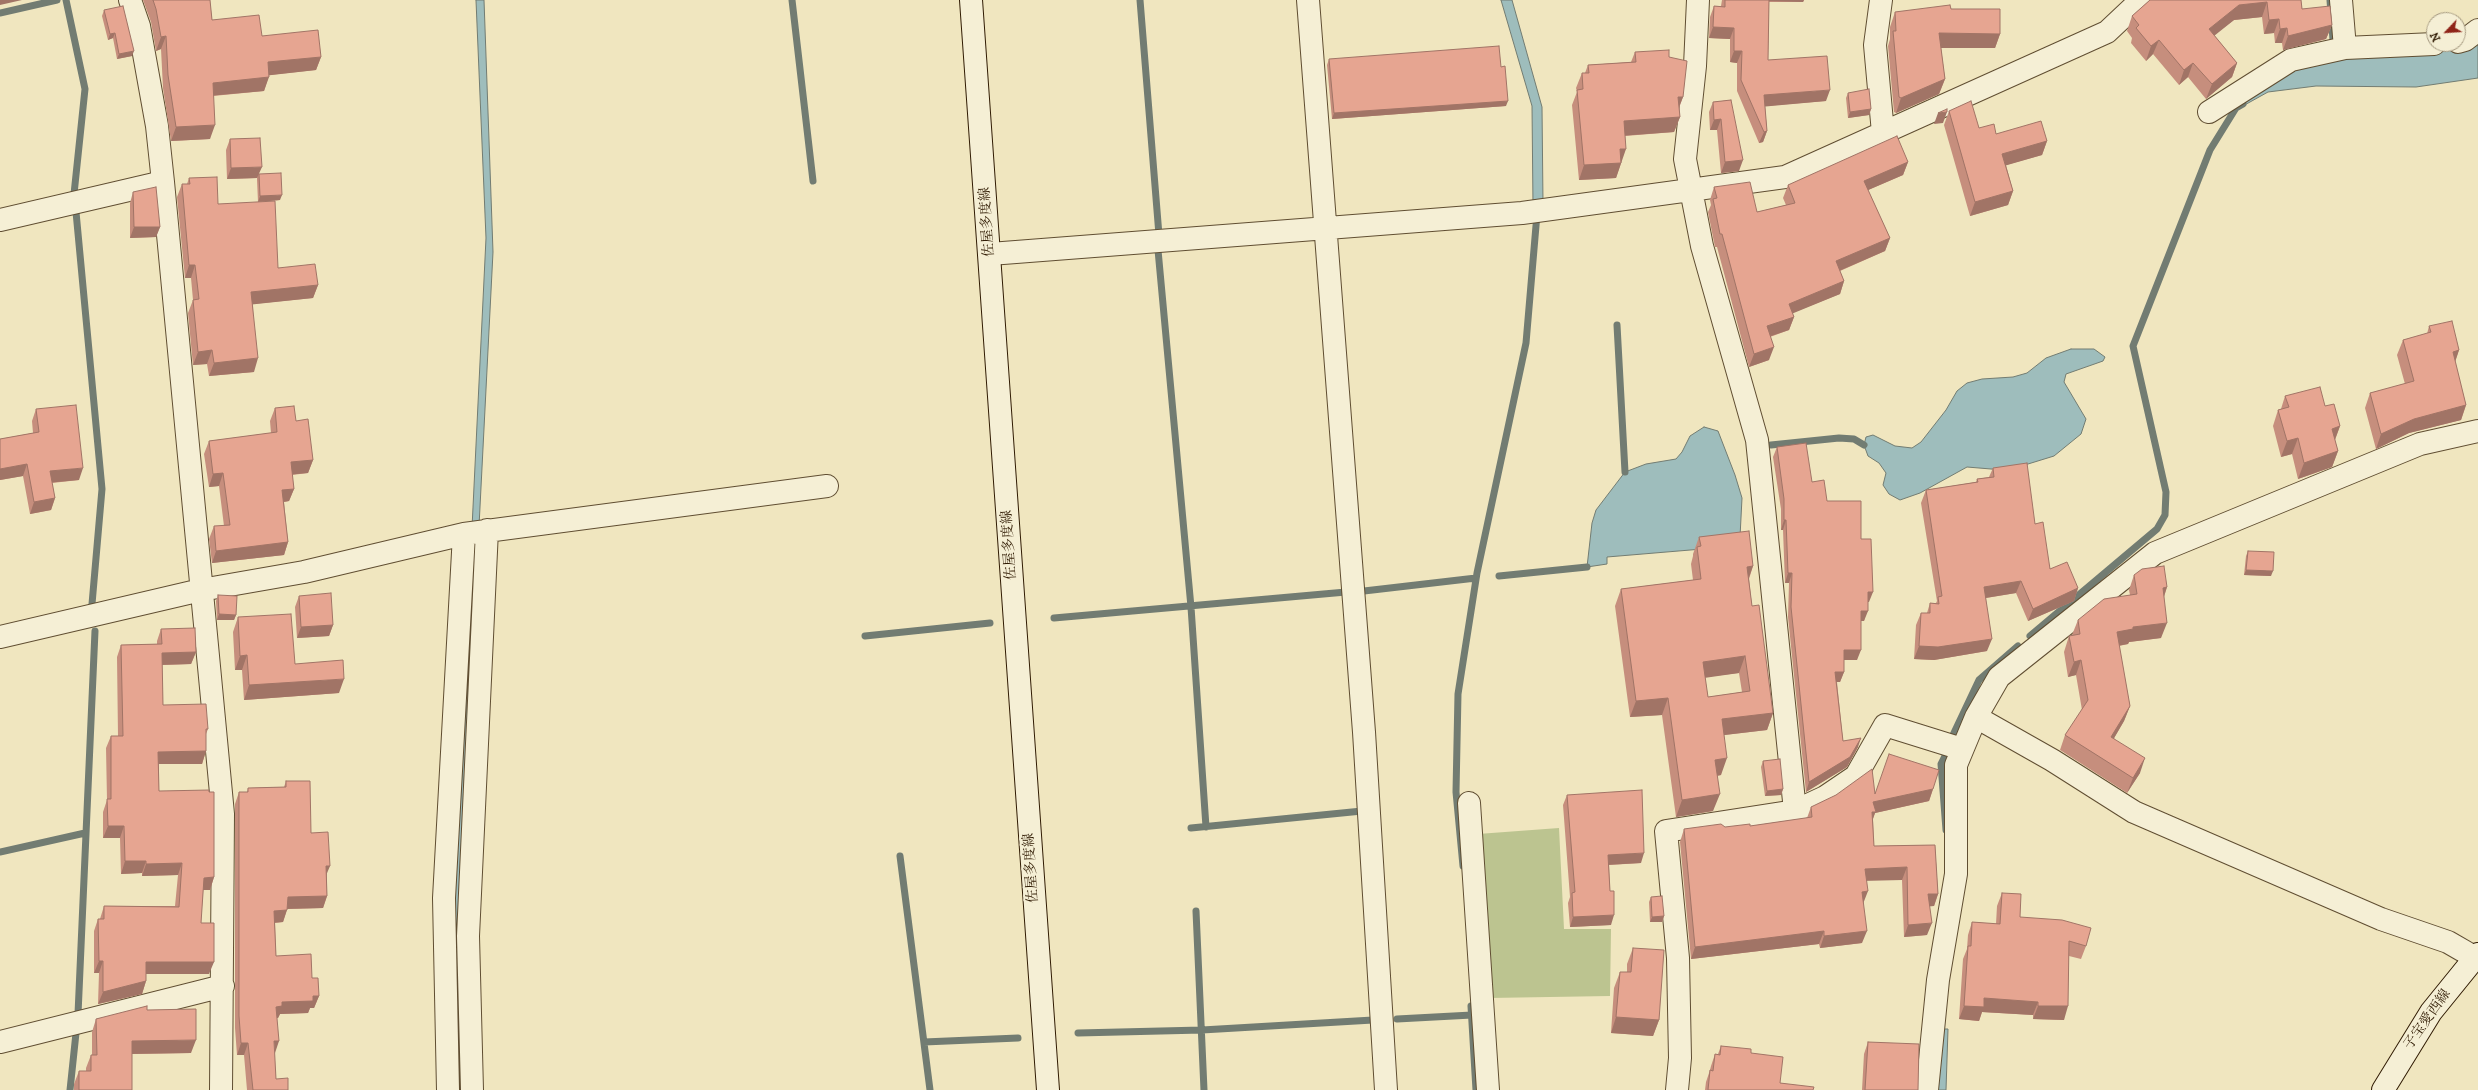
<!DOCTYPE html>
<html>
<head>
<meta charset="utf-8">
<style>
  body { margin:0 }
  #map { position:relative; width:2478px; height:1090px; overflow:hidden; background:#f0e6bf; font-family:"IM FELL DW Pica",serif }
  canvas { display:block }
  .north { position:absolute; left:2426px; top:12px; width:40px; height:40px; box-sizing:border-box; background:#f5efd5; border:1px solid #a69a81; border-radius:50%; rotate:245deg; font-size:11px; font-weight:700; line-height:16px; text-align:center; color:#301b03 }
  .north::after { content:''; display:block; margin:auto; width:14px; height:18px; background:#8f2418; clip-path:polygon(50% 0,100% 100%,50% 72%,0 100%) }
</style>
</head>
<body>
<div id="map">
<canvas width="2478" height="1090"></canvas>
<div class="north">N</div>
</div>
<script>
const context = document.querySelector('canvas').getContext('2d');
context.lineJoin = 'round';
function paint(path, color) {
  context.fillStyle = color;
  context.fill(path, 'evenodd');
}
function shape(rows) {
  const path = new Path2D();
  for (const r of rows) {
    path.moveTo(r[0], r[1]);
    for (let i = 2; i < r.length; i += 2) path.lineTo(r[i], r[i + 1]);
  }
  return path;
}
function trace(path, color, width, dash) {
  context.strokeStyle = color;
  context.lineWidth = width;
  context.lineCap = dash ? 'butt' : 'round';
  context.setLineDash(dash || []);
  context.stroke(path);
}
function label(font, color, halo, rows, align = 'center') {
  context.font = font + ' "IM FELL DW Pica","Noto Serif JP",serif';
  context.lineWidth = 4;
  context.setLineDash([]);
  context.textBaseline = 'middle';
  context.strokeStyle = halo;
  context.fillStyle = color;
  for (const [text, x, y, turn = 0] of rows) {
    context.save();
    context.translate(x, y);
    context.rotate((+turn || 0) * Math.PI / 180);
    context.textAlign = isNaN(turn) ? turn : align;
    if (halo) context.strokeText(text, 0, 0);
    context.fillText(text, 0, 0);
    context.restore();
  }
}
const green = shape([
  [1559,828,1564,929,1611,929,1610,996,1489,998,1478,834]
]);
const water = shape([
  [476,0,484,0,493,252,478,546,463,1090,456,1090,452,942,486,238,476,0],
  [1501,0,1512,0,1542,107,1543,203,1533,206,1532,106,1501,0],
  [2478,39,2478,78,2416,87,2316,86,2268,92,2241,107,2236,108,2234,105,2287,68,2360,55,2421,54,2460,49,2478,39],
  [2071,349,2094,349,2105,357,2103,361,2066,374,2064,382,2086,419,2081,434,2054,456,2015,468,2003,470,1967,467,1920,493,1900,500,1889,494,1883,485,1886,473,1879,463,1868,456,1864,445,1866,437,1873,435,1895,446,1912,448,1921,442,1946,410,1957,391,1967,383,1982,379,2013,377,2027,373,2046,358,2071,349],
  [1704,427,1718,431,1735,475,1742,498,1740,537,1726,547,1607,557,1607,564,1587,567,1592,523,1596,510,1625,472,1646,464,1676,459,1682,452,1690,436,1704,427],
  [1941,1029,1948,1029,1946,1090,1938,1090,1941,1029]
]);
const stream = shape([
  [66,0,85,89,74,194],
  [792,0,813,181],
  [1140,0,1159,235],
  [2330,0,2333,40],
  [0,13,57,0],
  [76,212,102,489,92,604],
  [1158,250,1191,607,1206,827],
  [1617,325,1625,472],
  [1771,445,1839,438,1854,439,1864,445],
  [1499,576,1587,567],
  [1364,591,1476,578],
  [1054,618,1346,592],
  [865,636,990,623],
  [2030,636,2157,529,2165,515,2166,492,2133,346,2210,150,2236,108,2243,104],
  [1953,735,1979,680,2018,646],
  [1191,828,1362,811],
  [1946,830,1941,764,1946,754],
  [0,852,85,833],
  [900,856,930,1090],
  [1463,866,1456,792,1458,694,1477,573,1526,343,1537,214],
  [1196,911,1204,1090],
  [1471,1006,1476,1090],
  [1397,1019,1472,1015],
  [1078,1033,1202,1030,1373,1020],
  [924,1042,1018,1038],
  [70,1090,78,1014,95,631]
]);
const minor = shape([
  [130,0,139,26,157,126,163,182,223,814,221,1090],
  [1308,0,1364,732,1386,1090],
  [1698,0,1695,66,1685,159,1702,246,1757,440,1795,811],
  [1881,0,1875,45,1883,133],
  [2341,0,2345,48],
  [2458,42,2465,40,2478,30],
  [2209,112,2291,60,2345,48,2434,44],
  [0,220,163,182],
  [990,254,1522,213,1785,177,2107,32,2141,0],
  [0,637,201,590,304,572,464,534,827,486],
  [1976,717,2052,760,2134,812,2381,919,2448,942,2474,957],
  [1469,803,1488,1090],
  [0,1042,223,986],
  [448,1090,444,898,464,534],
  [472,1090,468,936,487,530],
  [1677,1090,1680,1058,1678,958,1666,831,1795,811,1825,797,1856,776,1885,725,1962,749],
  [1927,1090,1938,980,1956,874,1956,765,1976,717,1999,677,2155,553,2420,444,2478,431]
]);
const secondary = shape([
  [971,0,1048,1090],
  [2383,1090,2431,1012,2478,954]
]);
const wall = shape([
  [143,0,210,0,212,20,262,36,321,57,316,70,269,75,264,91,213,96,210,139,171,141,163,88,161,49,156,51,151,22],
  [1722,0,1804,0,1803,2,1769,2,1768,60,1826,101,1765,106,1767,131,1763,142,1759,143,1737,91,1737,63,1730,62,1730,39,1709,38,1710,17,1714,6,1721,6],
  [2150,0,2301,0,2302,9,2332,25,2326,39,2283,50,2282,43,2275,43,2274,33,2264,34,2262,17,2234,20,2214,35,2237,63,2232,77,2206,99,2188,77,2179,85,2153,54,2146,61,2131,43,2132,38,2127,31,2132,16],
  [1951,9,2000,34,1995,48,1941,48,1945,79,1939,94,1896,113,1894,112,1888,46,1890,39,1890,27,1895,12],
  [104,10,132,56,117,59,113,38,108,40,102,16],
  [1635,52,1669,57,1683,97,1679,108,1680,117,1674,132,1625,136,1621,163,1616,178,1579,180,1572,105,1577,92,1576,88,1582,73,1585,73,1588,65,1631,62],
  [1329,59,1501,67,1506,106,1332,119,1327,65],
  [1848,93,1871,109,1869,115,1848,118,1846,98],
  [1731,100,1739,171,1721,173,1717,130,1710,130,1709,112,1713,102],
  [1949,111,1979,128,1996,134,2047,141,2042,155,2006,165,2013,191,2008,205,1970,216,1944,125],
  [230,139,259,174,280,200,258,202,257,179,257,178,227,179,226,150],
  [1908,162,1903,175,1868,190,1890,238,1885,251,1840,271,1844,281,1840,294,1792,313,1794,317,1789,330,1770,337,1769,360,1749,367,1717,247,1715,247,1708,212,1711,205,1710,200,1714,187,1757,212,1786,205,1783,198,1788,185],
  [189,178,218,204,278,268,318,285,313,298,253,304,254,372,209,376,207,364,193,365,188,313,193,300,191,278,185,278,177,197,182,184,187,184],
  [133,192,160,227,156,237,130,238,130,203],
  [2429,326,2459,350,2455,362,2466,405,2461,420,2409,433,2376,449,2365,408,2370,393,2405,384,2397,355,2403,340,2427,334],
  [2285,396,2325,406,2340,426,2335,440,2338,451,2332,467,2298,479,2292,454,2281,457,2273,426,2278,410,2281,409],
  [275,408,296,421,313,460,308,473,292,475,294,489,289,501,284,502,288,542,284,555,212,563,209,539,214,526,224,526,219,486,209,487,204,454,209,441,271,433,270,421],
  [36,409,79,480,52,483,55,498,51,510,30,514,23,476,0,480,0,439,33,433,32,421],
  [1777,447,1812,482,1827,501,1861,539,1869,602,1868,602,1864,621,1861,621,1857,660,1844,660,1844,672,1840,682,1837,682,1843,741,1858,747,1847,767,1806,792,1788,617,1789,583,1785,583,1783,530,1781,530,1781,509,1773,457],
  [1993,468,2035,524,2050,569,2078,588,2074,601,2028,621,2016,593,1986,598,1987,651,1934,660,1914,659,1916,625,1921,613,1927,613,1930,603,1936,603,1937,601,1921,503,1926,490,1976,482,1977,479,1989,477],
  [1699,537,1753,566,1749,579,1752,606,1773,713,1767,730,1724,735,1721,775,1717,776,1713,811,1676,817,1662,715,1630,717,1615,606,1621,589,1693,580,1691,564,1693,556,1693,554],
  [1739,673,1742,692,1708,697,1705,677],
  [2248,551,2271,576,2244,575,2246,556],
  [2134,575,2167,587,2164,597,2161,638,2129,642,2128,644,2119,646,2130,706,2124,721,2114,738,2140,773,2127,793,2060,750,2065,735,2082,710,2076,675,2068,677,2064,652,2069,636,2072,636,2072,635,2078,620,2130,595,2129,590],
  [218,595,236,615,234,620,217,620,216,601],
  [299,596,333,625,329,636,297,638,295,607],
  [238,617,295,664,339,693,244,700,242,670,235,670,233,632],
  [161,629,196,652,191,664,162,665,163,705,208,729,206,734,206,751,202,764,159,764,159,791,214,877,210,890,203,890,201,923,209,974,146,974,146,981,142,994,98,1004,99,973,94,973,94,931,98,919,100,919,104,906,175,906,178,875,142,876,142,873,121,874,120,838,103,838,103,812,107,800,106,748,111,736,118,736,117,657,121,645,157,644,157,641],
  [1763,761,1783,789,1781,795,1765,796,1761,767],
  [286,781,311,833,327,874,327,896,323,908,287,909,283,922,275,923,276,956,312,978,319,996,314,1008,310,1008,308,1013,280,1014,278,1018,277,1018,274,1053,276,1079,288,1090,247,1090,244,1055,237,1055,235,1028,235,804,239,792,247,792,248,788,284,787],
  [1933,789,1929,801,1875,813,1873,819,1874,846,1935,845,1938,894,1934,906,1929,906,1927,935,1904,937,1902,880,1866,880,1863,904,1862,943,1820,948,1819,944,1691,959,1680,842,1684,829,1750,826,1807,818,1811,807,1875,794],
  [1567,795,1641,863,1609,865,1610,891,1611,925,1570,927,1568,903,1570,897,1563,805],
  [2002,893,2020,917,2086,946,2081,959,2069,956,2064,1020,2033,1019,2033,1015,1982,1012,1979,1021,1959,1019,1963,959,1967,949,1968,935,1972,922,1996,924,1997,906],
  [1651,897,1664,916,1662,922,1650,922,1649,902],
  [1633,948,1659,1020,1653,1036,1611,1033,1614,988,1620,972,1627,972,1627,964],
  [147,1010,191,1053,132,1054,132,1090,74,1090,74,1084,79,1071,86,1071,86,1068,91,1055,92,1055,92,1032,96,1019],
  [1868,1042,1918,1090,1862,1090,1864,1054],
  [1721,1046,1751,1053,1780,1083,1813,1090,1705,1090,1706,1082,1710,1070,1711,1066,1715,1054,1718,1054]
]);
const shadedWall = shape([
  [0,0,22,0,0,5],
  [1766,0,1804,0,1803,2,1765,1],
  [2267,2,2262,17,2234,20,2204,44,2209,29,2239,5],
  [2279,19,2274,33,2264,34,2269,20],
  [2332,25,2326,39,2283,50,2288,36],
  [1713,27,1734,28,1730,39,1709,38],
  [2287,28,2282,43,2275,43,2280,29],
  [115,33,113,38,108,40,110,34],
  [1939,33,2000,34,1995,48,1933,48],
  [166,36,161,49,156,51,161,37],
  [2159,40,2153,54,2146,61,2151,46],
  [134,51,132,56,117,59,119,54],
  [1734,51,1742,51,1737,63,1730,62],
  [321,57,316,70,263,76,268,62],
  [2193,63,2188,77,2179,85,2184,70],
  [2237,63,2232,77,2206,99,2212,84],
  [269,77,264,91,208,96,213,83],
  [1945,79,1939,94,1896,113,1901,98],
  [1830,90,1826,101,1760,107,1764,95],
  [1678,97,1683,97,1677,112],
  [1508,101,1506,106,1332,119,1334,113],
  [1871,109,1869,115,1848,118,1850,112],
  [1947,112,1943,123,1934,124,1938,113],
  [1680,117,1674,132,1619,136,1624,121],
  [1721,119,1717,130,1710,130,1714,120],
  [215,125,210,139,171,141,176,127],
  [1767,131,1763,142,1759,143,1764,132],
  [2047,141,2042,155,1997,168,2002,154],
  [1620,149,1626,149,1616,178,1579,180,1584,165],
  [1743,160,1739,171,1721,173,1725,162],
  [1908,162,1903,175,1859,194,1864,181],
  [262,167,257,178,227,179,231,168],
  [2013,191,2008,205,1970,216,1975,202],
  [282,195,280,200,258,202,260,196],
  [134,227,160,227,156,237,130,238],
  [1890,238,1885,251,1832,274,1836,261],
  [189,265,195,265,191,278,185,278],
  [1844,281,1840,294,1784,317,1789,304],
  [318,285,313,298,247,305,251,292],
  [1794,317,1789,330,1762,339,1767,326],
  [1774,347,1769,360,1749,367,1754,354],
  [212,350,207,364,193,365,198,352],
  [2459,350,2454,365,2453,352],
  [258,358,254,372,209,376,214,363],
  [2466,405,2461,420,2409,433,2376,449,2381,434,2414,419],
  [2340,426,2334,442,2332,429],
  [2298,438,2292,454,2281,457,2287,441],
  [2338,451,2332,467,2298,479,2304,463],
  [313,460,308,473,286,475,291,462],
  [27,464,23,476,0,480,0,469],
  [83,468,79,480,46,483,50,471],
  [223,473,219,486,209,487,213,474],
  [294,489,289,501,277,503,282,490],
  [55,498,51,510,30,514,34,502],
  [1784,520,1786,520,1783,530,1781,530],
  [288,542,284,555,212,563,216,551],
  [1753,566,1747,583,1747,567],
  [2246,570,2273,571,2271,576,2244,575],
  [1788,573,1792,573,1789,583,1785,583],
  [2021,581,2016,593,1979,599,1984,587],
  [2167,587,2162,602,2163,588],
  [2078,588,2074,601,2028,621,2033,609],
  [1868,592,1873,592,1869,602,1864,602],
  [1861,611,1868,611,1864,621,1857,621],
  [219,614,236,615,234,620,217,620],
  [2167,623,2161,638,2129,642,2128,644,2111,647,2117,632,2133,627],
  [333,625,329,636,297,638,301,627],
  [1992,639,1987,651,1934,660,1914,659,1919,646],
  [1844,650,1861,650,1857,660,1840,660],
  [196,652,191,664,158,665,162,653],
  [247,655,242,670,235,670,240,656],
  [1745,656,1739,673,1697,679,1703,662],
  [2081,660,2076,675,2068,677,2074,662],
  [1835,672,1844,672,1840,682,1832,682],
  [344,679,339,693,244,700,249,685],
  [1668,698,1662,715,1630,717,1636,701],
  [2130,706,2124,721,2106,752,2111,737],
  [1773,713,1767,730,1716,736,1722,719],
  [1861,738,1858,747,1847,767,1806,792,1809,782],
  [206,751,202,764,154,764,158,752],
  [1727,758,1721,775,1709,777,1715,760],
  [2145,758,2140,773,2127,793,2133,778],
  [1783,789,1781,795,1765,796,1767,791],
  [1933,789,1929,801,1875,813,1871,824,1873,802],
  [1720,794,1713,811,1676,817,1682,800],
  [108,826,124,826,120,838,103,838],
  [1644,853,1641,863,1605,865,1608,855],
  [125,861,146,861,142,873,121,874],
  [182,863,178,875,142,876,146,864],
  [326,866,330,866,325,878],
  [1907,867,1902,880,1861,881,1865,869],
  [214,877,210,890,200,890,204,878],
  [1868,891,1863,904,1862,892],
  [1928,894,1938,894,1934,906,1923,907],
  [327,896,323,908,283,909,288,897],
  [287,910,283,922,270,923,274,911],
  [1614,915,1611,925,1570,927,1573,917],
  [1664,916,1662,922,1650,922,1652,917],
  [1932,923,1927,935,1904,937,1908,925],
  [1824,931,1819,944,1691,959,1695,947],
  [1867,931,1862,943,1820,948,1824,936],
  [99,961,103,961,99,973,94,973],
  [146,962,214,962,209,974,142,974],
  [146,981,142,994,98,1004,103,992],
  [313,996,319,996,314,1008,310,1008,308,1013,280,1014,278,1018,272,1019,276,1007,282,1002],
  [1984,998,2038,1002,2033,1015,1982,1012,1979,1021,1959,1019,1964,1006],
  [2038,1006,2068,1006,2064,1020,2033,1019],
  [1616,1017,1659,1020,1653,1036,1611,1033],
  [196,1040,191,1053,127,1054,132,1041],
  [274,1041,279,1041,275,1053],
  [241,1043,248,1043,244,1055,237,1055]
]);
const building = shape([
  [153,0,210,0,212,20,259,15,262,36,318,30,321,57,268,62,269,77,213,83,215,125,176,127,168,75,166,36,161,37,156,9,153,0],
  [1725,0,1769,0,1768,60,1827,56,1830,90,1764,95,1767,131,1764,132,1741,80,1742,51,1734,51,1734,28,1713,27,1714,6,1725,7,1725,0],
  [2150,0,2301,0,2302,9,2330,6,2332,25,2288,36,2287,28,2280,29,2279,19,2269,20,2267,2,2239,5,2209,29,2237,63,2212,84,2193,63,2184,70,2159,40,2151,46,2136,28,2139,25,2132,16,2150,0],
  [1950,5,1951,9,2000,9,2000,34,1939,33,1945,79,1901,98,1899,97,1893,31,1896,31,1895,12,1950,5],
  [123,6,134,51,119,54,115,33,110,34,104,10,123,6],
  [1499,46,1501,67,1505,66,1508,101,1334,113,1329,59,1499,46],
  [1669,50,1669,57,1687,61,1683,97,1678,97,1680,117,1624,121,1626,149,1620,149,1621,163,1584,165,1577,90,1583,89,1582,73,1589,73,1588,65,1636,62,1635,52,1669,50],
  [1869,89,1871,109,1850,112,1848,93,1869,89],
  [1731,100,1743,160,1725,162,1721,119,1714,120,1713,102,1731,100],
  [1971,101,1979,128,1994,124,1996,134,2041,121,2047,141,2002,154,2013,191,1975,202,1949,111,1971,101],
  [1947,109,1947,112,1938,113,1947,109],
  [1897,136,1908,162,1864,181,1890,238,1836,261,1844,281,1789,304,1794,317,1767,326,1774,347,1754,354,1722,234,1720,234,1713,199,1717,198,1714,187,1750,182,1757,212,1795,203,1788,185,1897,136],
  [260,138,262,167,231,168,230,139,260,138],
  [281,173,282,195,260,196,259,174,281,173],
  [217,177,218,204,275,201,278,268,315,264,318,285,251,292,258,358,214,363,212,350,198,352,193,300,199,299,195,265,189,265,182,184,190,184,189,178,217,177],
  [156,187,160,227,134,227,133,192,156,187],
  [2452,321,2459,350,2453,352,2466,405,2414,419,2381,434,2370,393,2414,381,2403,340,2431,332,2429,326,2452,321],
  [2320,387,2325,406,2334,404,2340,426,2332,429,2338,451,2304,463,2298,438,2287,441,2278,410,2289,407,2285,396,2320,387],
  [76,405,83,468,50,471,55,498,34,502,27,464,0,469,0,439,39,432,36,409,76,405],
  [294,406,296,421,308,419,313,460,291,462,294,489,282,490,288,542,216,551,214,526,230,525,223,473,213,474,209,441,277,432,275,408,294,406],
  [1806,443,1812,482,1824,480,1827,501,1861,501,1861,539,1871,539,1873,592,1868,592,1868,611,1861,611,1861,650,1844,650,1844,672,1835,672,1843,741,1861,738,1850,757,1809,782,1791,607,1792,573,1788,573,1786,520,1784,520,1784,499,1777,447,1806,443],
  [2027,463,2035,524,2043,522,2050,569,2067,562,2078,588,2033,609,2021,581,1984,587,1992,639,1938,647,1919,646,1921,613,1930,613,1930,603,1939,604,1938,597,1942,596,1926,490,1978,482,1977,479,1994,477,1993,468,2027,463],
  [1749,531,1753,566,1747,567,1752,606,1759,605,1773,713,1722,719,1727,758,1715,760,1720,794,1682,800,1668,698,1636,701,1621,589,1701,579,1697,547,1701,546,1699,537,1749,531],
  [1745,656,1750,691,1708,697,1703,662,1745,656],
  [2248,551,2274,552,2273,571,2246,570,2248,551],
  [2164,566,2167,587,2163,588,2167,623,2133,627,2133,629,2117,632,2130,706,2111,737,2145,758,2133,778,2065,735,2088,700,2081,660,2074,662,2069,636,2080,634,2078,620,2104,599,2137,594,2134,575,2142,569,2164,566],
  [331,593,333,625,301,627,299,596,331,593],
  [218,595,237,596,236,615,219,614,218,595],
  [291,614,295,664,343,660,344,679,249,685,247,655,240,656,238,617,291,614],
  [195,628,196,652,162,653,163,705,206,704,208,729,206,729,206,751,158,752,159,791,209,790,209,792,214,792,214,877,204,878,201,923,214,923,214,962,146,962,146,981,103,992,103,961,99,961,98,919,104,919,104,906,179,907,182,863,146,864,146,861,125,861,124,826,108,826,107,799,111,799,111,736,123,736,121,645,162,644,161,629,195,628],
  [1889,754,1939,770,1933,789,1873,802,1876,812,1872,812,1874,846,1935,845,1938,894,1928,894,1932,923,1908,925,1907,867,1865,869,1868,891,1862,892,1867,931,1824,936,1824,931,1695,947,1684,829,1721,824,1725,827,1750,824,1750,826,1812,817,1811,807,1836,795,1872,769,1875,794,1889,754],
  [1780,759,1783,789,1767,791,1763,761,1780,759],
  [286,781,310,781,311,833,328,832,330,866,326,866,327,896,288,897,287,910,274,911,276,956,311,954,312,978,318,978,319,996,313,996,313,1001,282,1002,282,1006,276,1007,279,1041,274,1041,276,1079,288,1078,288,1090,253,1090,248,1043,241,1043,239,1016,239,792,248,792,248,788,286,787,286,781],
  [1642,790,1644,853,1608,855,1610,891,1614,891,1614,915,1573,917,1572,893,1575,892,1567,795,1642,790],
  [2002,893,2021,894,2020,917,2062,920,2091,928,2086,946,2069,941,2068,1006,2038,1006,2038,1002,1984,998,1984,1007,1964,1006,1968,946,1971,946,1972,922,2000,924,2002,893],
  [1662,896,1664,916,1652,917,1651,897,1662,896],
  [1633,948,1664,950,1659,1020,1616,1017,1620,972,1631,972,1633,948],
  [147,1006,147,1010,196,1009,196,1040,132,1041,132,1090,79,1090,79,1071,91,1071,91,1055,97,1055,96,1019,147,1006],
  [1868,1042,1919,1044,1918,1090,1865,1090,1868,1042],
  [1721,1046,1751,1049,1751,1053,1783,1057,1780,1083,1814,1087,1813,1090,1708,1090,1710,1070,1713,1071,1715,1054,1720,1055,1721,1046]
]);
const streetNames = [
  ["佐屋多度線",988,222,-94],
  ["佐屋多度線",1010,545,-94],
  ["佐屋多度線",1032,868,-94],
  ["子宝愛西線",2428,1020,-55]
];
paint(green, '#bcc490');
paint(water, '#9ebdbc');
trace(water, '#727c72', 1);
trace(stream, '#727c72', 7);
trace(minor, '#604e32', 24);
trace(secondary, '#301b03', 24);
trace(minor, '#f5efd5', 22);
trace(secondary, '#f5efd5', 22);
paint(wall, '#c68e7d');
paint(shadedWall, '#a17466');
paint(building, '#e6a591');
trace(building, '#a17466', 1);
label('14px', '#301b03', '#f5efd5', streetNames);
</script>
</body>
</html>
